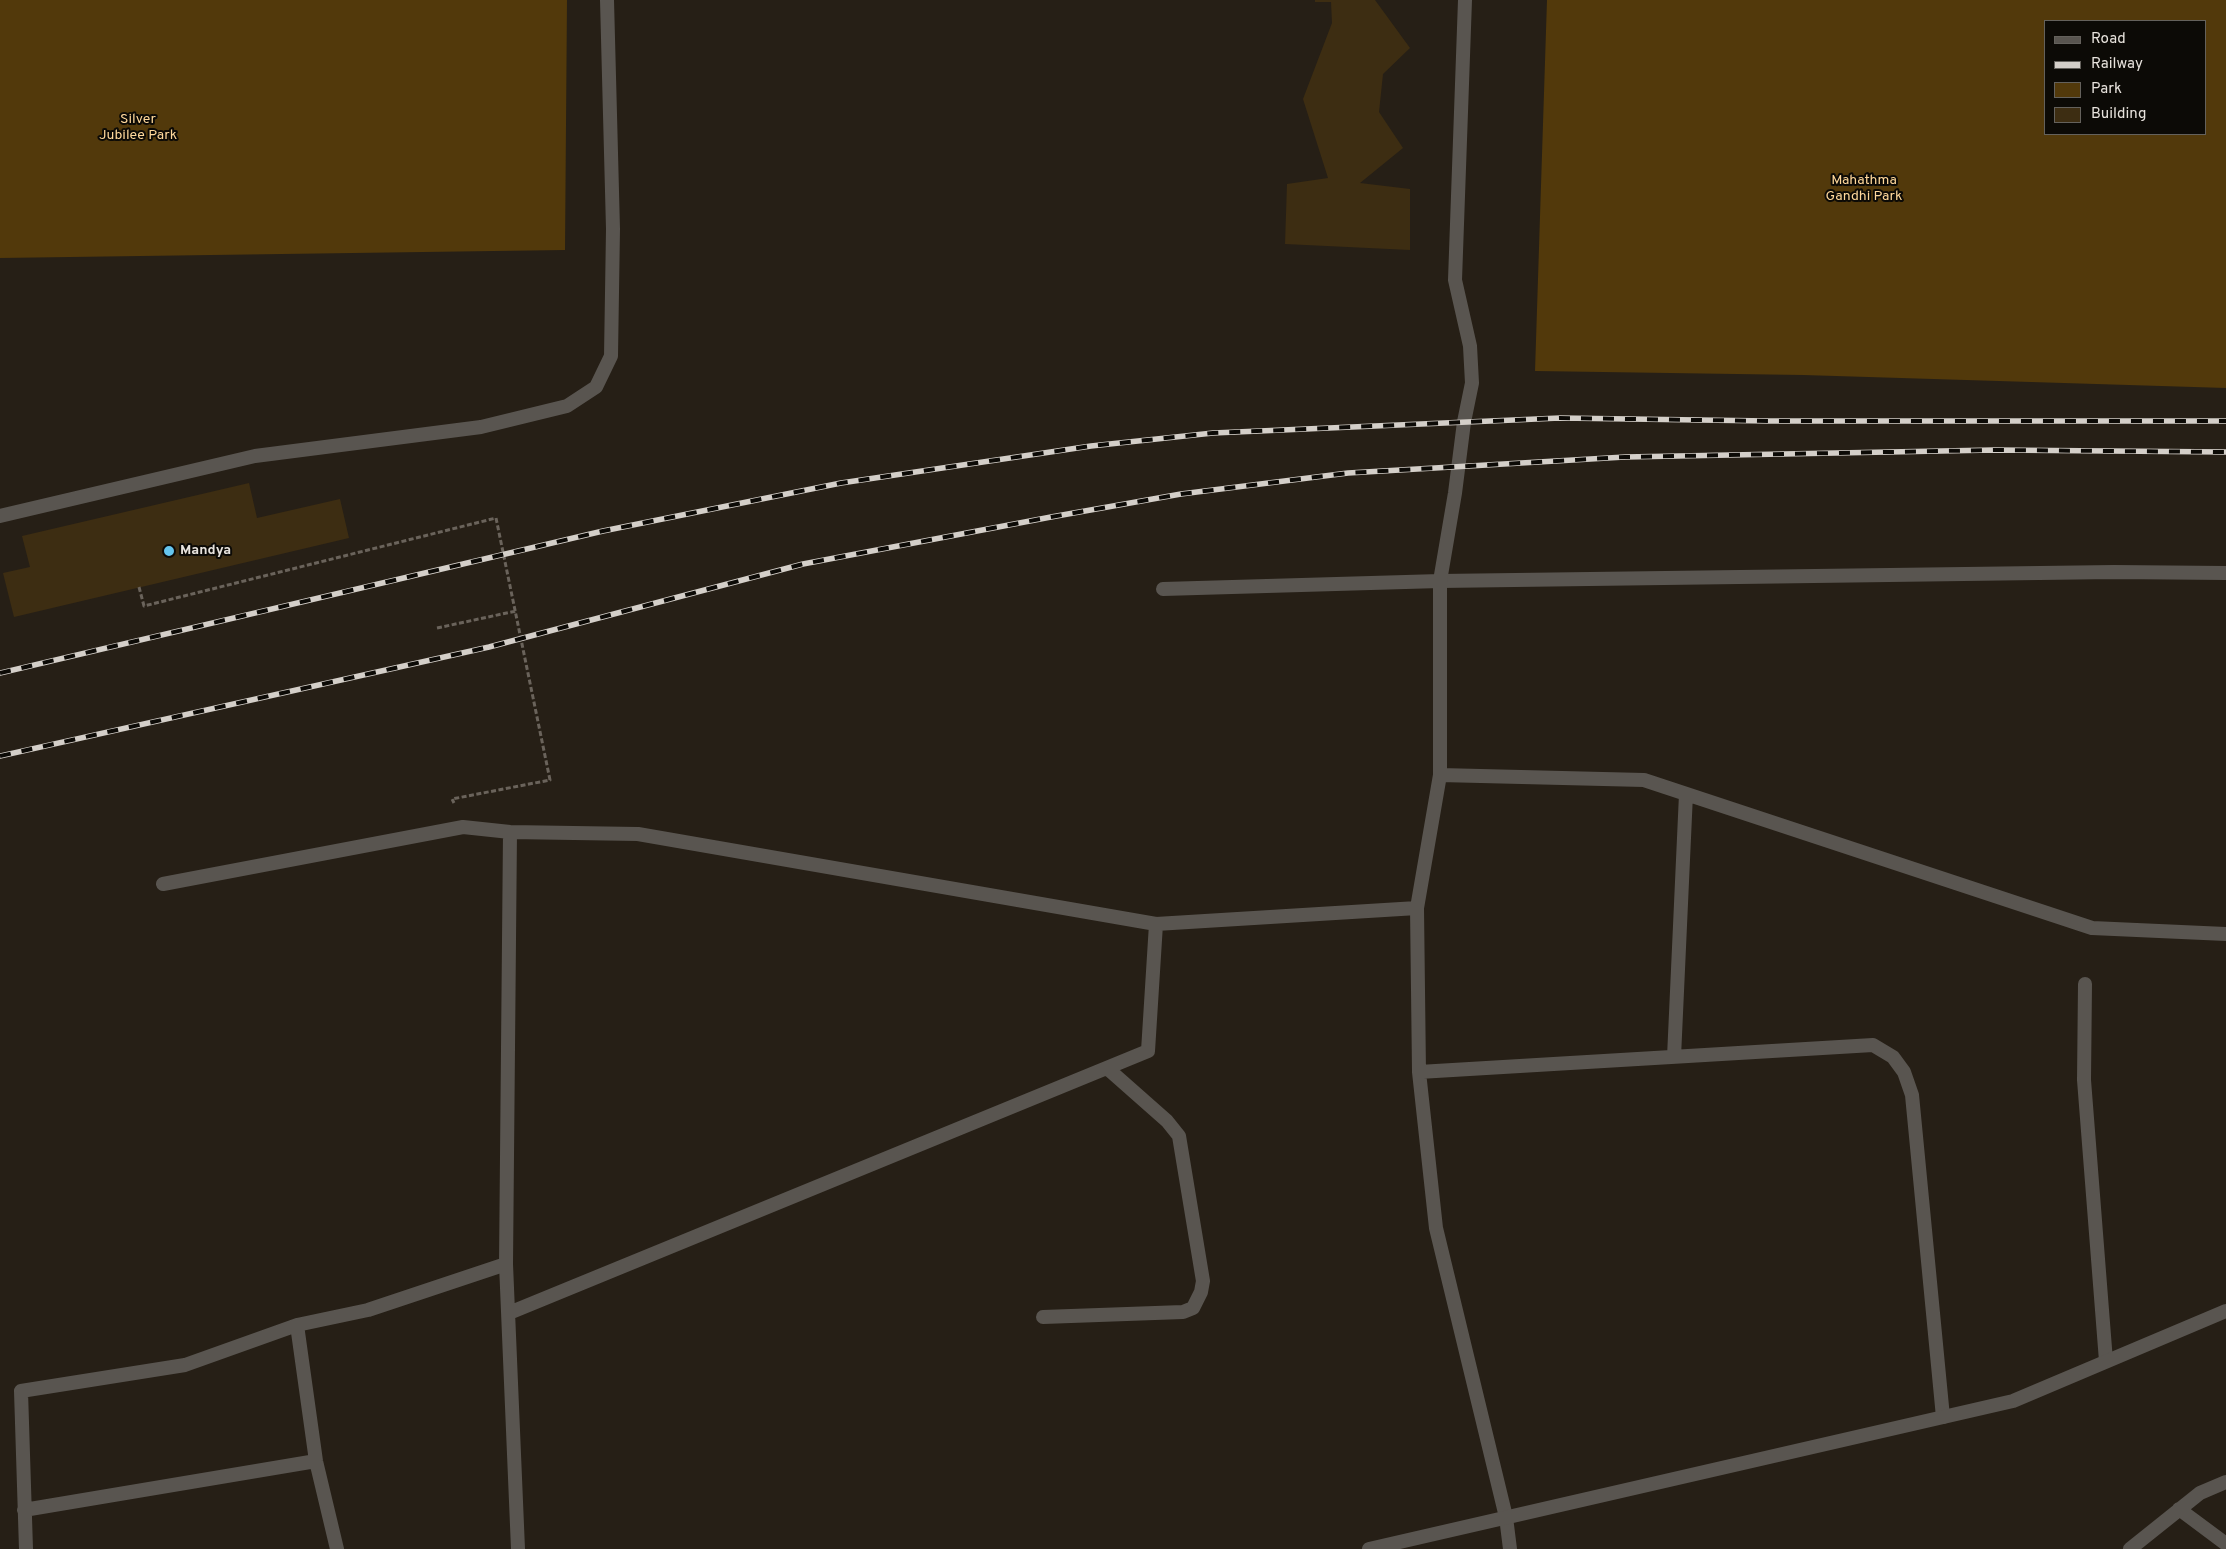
<!DOCTYPE html>
<html>
<head>
<meta charset="utf-8">
<style>
  body { margin:0 }
  #map { position:relative; width:2226px; height:1549px; overflow:hidden; background:#261f16; font-family:Overpass,sans-serif }
  canvas { display:block }
  .legend { position:absolute; left:2044px; top:20px; width:162px; height:115px; box-sizing:border-box; background:#0c0a06; border:1px solid #64615c; margin:0; padding:6px 9px; list-style:none; font-size:15px; color:#e8e3dd }
  .legend li { display:flex; align-items:center; gap:10px; height:25px }
  .legend b { width:25px; border:1px solid #64615c }
</style>
</head>
<body>
<div id="map">
<canvas width="2226" height="1549"></canvas>
<ul class="legend">
<li><b style="height:6px;background:#595550"></b>Road</li>
<li><b style="height:6px;background:#d4cfc9"></b>Railway</li>
<li><b style="height:14px;background:#52390b"></b>Park</li>
<li><b style="height:14px;background:#3d2d12"></b>Building</li>
</ul>
</div>
<script>
const context = document.querySelector('canvas').getContext('2d');
context.lineJoin = 'round';
function paint(path, color) {
  context.fillStyle = color;
  context.fill(path, 'evenodd');
}
function shape(rows) {
  const path = new Path2D();
  for (const r of rows) {
    path.moveTo(r[0], r[1]);
    for (let i = 2; i < r.length; i += 2) path.lineTo(r[i], r[i + 1]);
  }
  return path;
}
function trace(path, color, width, dash) {
  context.strokeStyle = color;
  context.lineWidth = width;
  context.lineCap = dash ? 'butt' : 'round';
  context.setLineDash(dash || []);
  context.stroke(path);
}
function label(font, color, halo, rows, align = 'center') {
  context.font = font + ' Overpass,sans-serif';
  context.lineWidth = 4;
  context.setLineDash([]);
  context.textBaseline = 'middle';
  context.strokeStyle = halo;
  context.fillStyle = color;
  for (const [text, x, y, turn = 0] of rows) {
    context.save();
    context.translate(x, y);
    context.rotate((+turn || 0) * Math.PI / 180);
    context.textAlign = isNaN(turn) ? turn : align;
    if (halo) context.strokeText(text, 0, 0);
    context.fillText(text, 0, 0);
    context.restore();
  }
}
const green = shape([
  [0,0,567,0,565,250,0,258],
  [1547,0,2226,0,2226,388,1803,375,1535,371],
  [2205,21,2205,134,2045,134,2045,21]
]);
const building = shape([
  [1315,0,1375,0,1410,48,1383,74,1379,112,1403,148,1360,183,1410,189,1410,250,1285,244,1287,184,1328,178,1303,99,1332,23,1331,2,1315,2],
  [249,483,257,518,340,499,349,538,14,617,3,573,30,567,22,536]
]);
const path = shape([
  [139,587,144,606,496,518,550,780,452,799,454,803],
  [437,628,516,611]
]);
const pedestrian = shape([
  [1440,581,2114,572,2226,573]
]);
const minor = shape([
  [1465,0,1455,280,1470,346,1472,383,1464,422,1455,493,1440,581,1440,775,1417,908,1419,1072,1436,1228,1506,1517,1510,1549],
  [0,516,255,456,481,427,567,406,596,387,611,356,613,229,607,0],
  [1163,589,1440,581],
  [1440,775,1644,780,2092,928,2226,934],
  [510,832,506,1264,518,1549],
  [163,884,463,827,510,832,638,834,1156,924,1417,908],
  [2085,984,2084,1080,2106,1361],
  [1674,1057,1686,794],
  [1419,1072,1873,1045,1893,1057,1904,1072,1912,1095,1943,1417],
  [509,1313,1148,1051,1156,924],
  [1043,1317,1183,1312,1193,1308,1201,1292,1203,1281,1179,1136,1167,1121,1107,1068],
  [297,1325,316,1461,337,1549],
  [2179,1509,2226,1544],
  [24,1510,316,1461],
  [26,1549,21,1391,185,1365,297,1325,368,1310,506,1264],
  [2130,1549,2200,1493,2226,1482]
]);
const tertiary = shape([
  [1369,1549,2013,1401,2226,1311]
]);
const rail = shape([
  [0,673,603,531,841,483,1091,446,1213,433,1560,418,1769,421,2226,421],
  [0,756,489,647,803,564,1051,517,1181,494,1348,473,1625,457,1994,450,2226,452]
]);
const markers = [
  [169,551,6,"#65c5ee"]
];
const parkNames = [
  ["Silver",138,120],
  ["Jubilee Park",138,136],
  ["Mahathma",1864,181],
  ["Gandhi Park",1864,197]
];
const poiNames = [
  ["Mandya",180,551]
];
paint(green, '#52390b');
paint(building, '#3d2d12');
trace(path, '#6a635b', 3, [5, 2.5]);
trace(pedestrian, '#595550', 14);
trace(minor, '#595550', 14);
trace(tertiary, '#595550', 14);
trace(rail, '#d4cfc9', 5.5);
trace(rail, '#0c0a06', 4, [11]);
for (const [x, y, r, color] of markers) {
  const dot = new Path2D();
  dot.arc(x, y, r, 0, 2 * Math.PI);
  context.fillStyle = color;
  context.fill(dot);
  trace(dot, '#0c0a06', 2);
}
label('14px', '#ffd89b', '#0c0a06', parkNames);
label('bold 14px', '#e8e3dd', '#0c0a06', poiNames, 'left');
</script>
</body>
</html>
